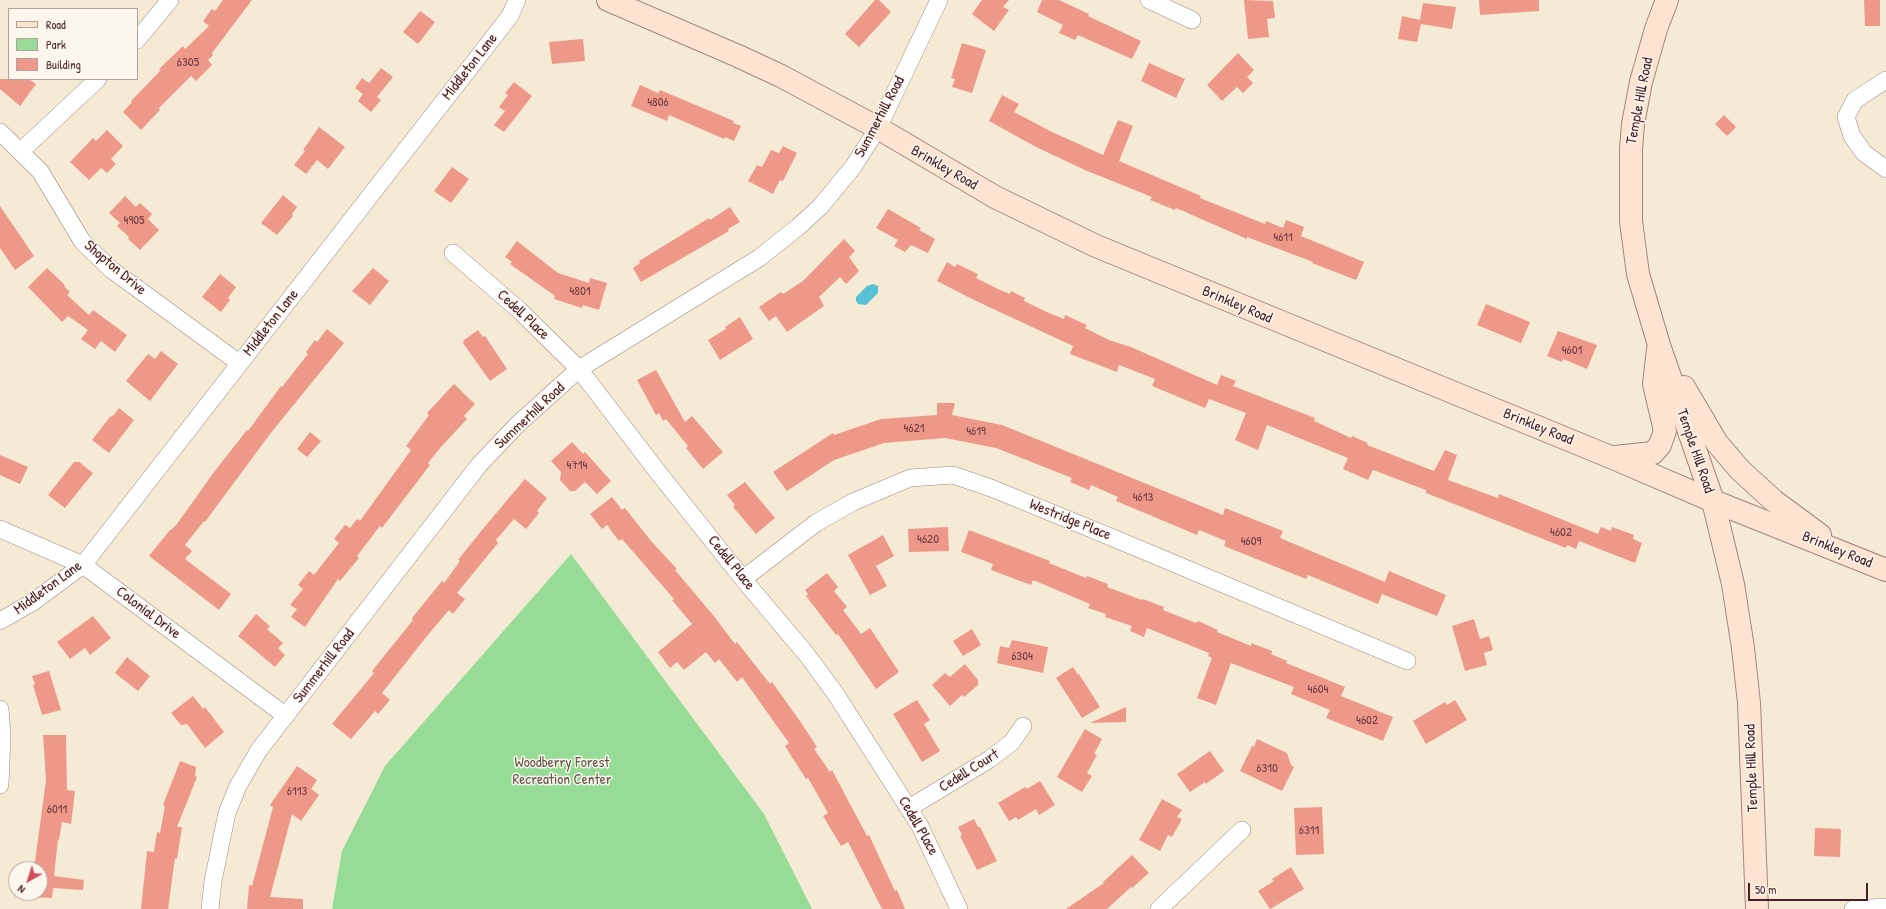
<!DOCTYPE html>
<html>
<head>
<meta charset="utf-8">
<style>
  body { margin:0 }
  #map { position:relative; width:1886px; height:909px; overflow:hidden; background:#f5ebd5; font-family:"Patrick Hand",sans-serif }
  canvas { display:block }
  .legend { position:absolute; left:8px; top:8px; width:130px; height:72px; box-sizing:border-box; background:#fbf7ec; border:1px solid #b4a19f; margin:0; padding:5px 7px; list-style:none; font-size:12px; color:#4a1f2b }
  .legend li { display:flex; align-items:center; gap:8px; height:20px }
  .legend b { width:20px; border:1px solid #b4a19f }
  .north { position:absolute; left:8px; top:861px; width:40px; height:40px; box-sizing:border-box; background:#fbf7ec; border:1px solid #b4a19f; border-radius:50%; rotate:219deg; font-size:11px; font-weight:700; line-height:16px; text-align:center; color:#4a1f2b }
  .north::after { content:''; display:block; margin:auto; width:14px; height:18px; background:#d1495b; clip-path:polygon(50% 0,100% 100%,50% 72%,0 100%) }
  .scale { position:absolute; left:1748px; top:883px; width:120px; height:18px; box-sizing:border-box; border:2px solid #4a1f2b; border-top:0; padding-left:5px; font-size:12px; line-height:14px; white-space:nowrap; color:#4a1f2b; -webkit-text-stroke:3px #fbf7ec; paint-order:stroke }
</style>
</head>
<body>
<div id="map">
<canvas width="1886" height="909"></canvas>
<ul class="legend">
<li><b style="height:5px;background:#fde4d1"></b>Road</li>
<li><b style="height:11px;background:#96dc96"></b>Park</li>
<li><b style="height:11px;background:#ee988a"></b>Building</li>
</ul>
<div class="north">N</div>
<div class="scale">50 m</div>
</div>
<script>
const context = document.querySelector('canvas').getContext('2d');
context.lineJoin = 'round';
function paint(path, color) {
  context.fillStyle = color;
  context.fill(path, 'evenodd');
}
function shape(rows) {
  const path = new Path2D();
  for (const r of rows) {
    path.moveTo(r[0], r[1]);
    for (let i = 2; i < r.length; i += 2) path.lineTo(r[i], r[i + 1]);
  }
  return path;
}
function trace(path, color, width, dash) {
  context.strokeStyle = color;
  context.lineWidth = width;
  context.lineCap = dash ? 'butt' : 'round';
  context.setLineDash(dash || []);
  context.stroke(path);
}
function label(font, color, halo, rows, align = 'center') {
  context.font = font + ' "Patrick Hand",sans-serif';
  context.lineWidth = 3;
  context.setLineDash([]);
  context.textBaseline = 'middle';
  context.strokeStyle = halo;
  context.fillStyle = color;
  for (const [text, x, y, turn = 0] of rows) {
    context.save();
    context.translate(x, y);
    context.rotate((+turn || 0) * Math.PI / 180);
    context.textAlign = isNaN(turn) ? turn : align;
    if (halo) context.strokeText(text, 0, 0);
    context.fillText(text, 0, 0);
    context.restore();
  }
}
const green = shape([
  [571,554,764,814,812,909,332,909,342,851,385,766]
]);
const water = shape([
  [873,284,878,286,878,293,866,305,858,304,856,301,856,297,867,286]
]);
const building = shape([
  [223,0,252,0,212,53,213,55,208,60,212,65,196,81,191,76,159,108,160,110,141,130,123,112,132,102,131,101,161,70,159,69,183,46,185,49,209,26,203,21,212,9,215,11],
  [875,0,879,0,891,12,859,47,845,34],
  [982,0,1009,0,1003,7,1009,10,994,31,972,14],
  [1042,0,1059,0,1089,14,1088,16,1141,41,1132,59,1078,35,1075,40,1059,33,1063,25,1037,12],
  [1244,0,1273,1,1275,18,1267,19,1269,37,1248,39],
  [1479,0,1539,0,1539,11,1480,15],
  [1864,0,1880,0,1880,26,1865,26],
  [1423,3,1456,7,1452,29,1421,24,1417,42,1398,39,1402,16,1420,20],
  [420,11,435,22,418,44,403,32],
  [583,39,585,61,552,64,549,42],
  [962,43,986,50,972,93,952,87,955,79,951,78],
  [1238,53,1254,70,1247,77,1253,83,1243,93,1237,87,1222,101,1207,85],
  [1149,63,1185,79,1176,98,1141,81],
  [381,68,393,77,377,97,381,100,371,112,358,101,363,94,355,88,362,78,369,83],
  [0,79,29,79,36,84,20,106,0,89],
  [514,82,532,96,504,132,494,125,505,111,499,107,508,95,505,93],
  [640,85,658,93,660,90,734,121,733,123,741,126,734,141,725,137,724,139,669,115,667,121,631,106],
  [1002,95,1019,104,1014,112,1052,132,1103,155,1118,120,1133,126,1119,161,1201,196,1200,198,1265,224,1266,221,1283,228,1286,220,1304,227,1301,236,1364,262,1356,280,1312,263,1313,262,1247,237,1247,239,1176,208,1175,210,1150,200,1152,197,1085,170,1036,147,989,121],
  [1724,115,1736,127,1727,136,1715,124],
  [319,127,345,147,328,169,317,160,306,174,294,165,305,151,303,150],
  [107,130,123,146,111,159,116,164,107,173,101,168,89,180,70,162,93,138,96,141],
  [783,146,797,153,783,181,780,180,773,194,748,181,757,165,762,167,771,150,779,153],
  [452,167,469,179,451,203,434,191],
  [283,195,297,207,292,214,293,216,277,235,261,223],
  [125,196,136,207,140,203,152,214,148,219,159,230,140,250,128,239,129,237,117,226,120,223,109,213],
  [0,206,34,256,15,270,0,248],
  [730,207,740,222,728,229,729,231,641,282,633,268,640,263,639,261,709,218,710,220],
  [888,209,921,228,919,230,935,239,928,253,911,245,905,252,894,246,898,240,876,228],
  [844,239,855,251,849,257,859,271,846,284,840,277,819,297,824,306,787,332,776,316,769,321,759,307,781,292,783,294,803,281],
  [517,241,558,273,589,283,590,278,607,283,599,310,583,305,582,308,554,299,555,296,510,264,512,262,505,257],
  [947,262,955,267,957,264,978,274,976,278,1000,290,1010,294,1011,291,1025,298,1024,301,1049,313,1064,319,1065,315,1087,325,1085,328,1109,340,1131,347,1217,385,1221,375,1236,381,1233,386,1315,418,1314,421,1351,438,1352,436,1368,443,1367,445,1434,471,1445,450,1457,455,1448,480,1498,498,1499,494,1598,534,1601,527,1611,531,1612,527,1634,535,1633,539,1642,543,1635,563,1579,541,1576,549,1567,545,1566,548,1426,493,1426,490,1373,470,1368,480,1343,469,1348,458,1267,425,1258,450,1235,440,1246,413,1209,399,1205,408,1152,386,1155,379,1119,365,1117,372,1070,354,1073,346,974,300,937,281],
  [47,268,65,285,64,286,70,292,67,295,89,315,93,310,127,335,115,352,101,341,95,349,81,339,88,330,68,316,62,322,28,287],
  [373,268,389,281,370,305,352,291],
  [220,274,236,287,228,298,230,300,221,312,202,297],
  [1486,304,1530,322,1521,343,1477,325],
  [740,317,753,339,720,360,708,340,726,329,725,327],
  [327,329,344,343,270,434,205,522,204,521,185,545,192,551,185,559,231,594,219,610,149,556,170,530,171,530,177,524,214,472,247,430,248,431,281,386,282,387,308,354,306,352,315,340,317,342],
  [478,330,483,337,485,336,507,369,490,381,463,343,464,340],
  [1558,331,1597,345,1587,369,1563,359,1562,362,1547,356],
  [161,351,178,364,150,401,126,381,148,354,155,359],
  [656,370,685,422,692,416,723,452,703,469,686,448,688,446,666,419,663,421,659,413,656,415,637,380],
  [454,384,475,404,464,416,467,419,441,447,428,463,430,465,382,528,380,526,357,556,359,558,340,581,338,579,305,627,291,617,297,609,290,605,303,589,298,585,309,571,314,575,339,543,334,539,345,525,350,528,357,519,360,521,411,450,406,446,429,415,427,413],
  [937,403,955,403,952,415,1002,425,1223,515,1225,508,1283,531,1280,538,1385,582,1389,571,1446,595,1437,616,1382,594,1378,604,1308,575,1306,579,1224,546,1226,541,1199,530,1197,535,1159,519,1116,501,1118,497,1091,485,1089,490,1070,482,1072,478,996,448,945,438,884,443,834,460,787,491,773,472,833,433,834,435,881,419,937,415],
  [119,408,134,420,109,453,92,440,110,417,114,415],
  [310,432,321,441,307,457,297,449],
  [572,442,583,454,585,452,611,481,597,494,585,482,575,491,570,491,560,480,561,472,551,461],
  [0,455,28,467,20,484,0,475],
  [74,462,79,462,93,473,65,508,48,495],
  [525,479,547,498,537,511,539,513,526,529,514,519,496,540,498,543,457,593,465,599,453,614,449,610,427,636,382,693,390,700,378,714,375,711,351,739,332,724,374,673,372,671,413,620,412,618,442,581,444,583,460,561,458,560,482,530],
  [745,482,775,518,756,534,733,507,735,505,727,495],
  [612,497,622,510,625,508,651,541,677,569,675,570,713,615,735,644,737,642,770,684,772,682,802,724,817,747,814,749,830,772,832,770,867,836,869,835,895,891,897,890,905,909,882,909,848,842,841,846,823,816,828,813,808,778,806,779,785,746,789,743,742,677,737,682,719,659,715,663,706,652,684,670,677,662,670,668,658,652,692,624,672,600,674,599,622,539,619,541,607,525,602,529,590,514],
  [948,527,949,551,909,552,908,529],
  [969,530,1050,561,1049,563,1086,578,1087,576,1108,584,1107,587,1142,600,1143,599,1164,607,1163,610,1196,623,1198,621,1218,630,1217,632,1251,646,1251,643,1272,651,1271,654,1287,661,1286,663,1345,687,1341,696,1393,717,1383,741,1326,718,1330,710,1291,694,1294,687,1231,663,1216,705,1197,698,1212,658,1208,656,1209,653,1147,628,1144,637,1130,631,1132,626,1105,617,1106,614,1088,608,1090,604,1033,580,1031,585,991,570,993,564,961,552],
  [883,535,894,556,876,566,887,586,870,595,848,555],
  [827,573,838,587,834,591,847,607,843,610,861,634,870,628,899,672,876,689,838,634,836,635,806,596,808,594,805,590],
  [256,614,270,626,267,629,283,643,278,648,285,655,275,667,238,636],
  [93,616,111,638,90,655,85,648,70,659,57,642],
  [1474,619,1480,639,1489,636,1493,650,1484,653,1487,665,1465,671,1452,626],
  [972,629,981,645,963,656,953,641],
  [1012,640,1048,647,1043,673,997,663,1000,646,1009,648],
  [127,657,150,676,138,691,115,673],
  [965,664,978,680,978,685,964,697,962,695,950,706,932,685,945,673,950,677],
  [1073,667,1078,675,1079,674,1100,707,1082,718,1056,678],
  [49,671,61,710,42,715,33,685,35,684,32,676],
  [193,696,203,709,205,707,224,732,205,748,187,724,181,725,171,713],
  [917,700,930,720,924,724,940,751,922,762,893,714],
  [1455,700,1467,720,1426,744,1413,721,1445,702,1447,705],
  [1126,707,1126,722,1090,723],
  [1085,729,1102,739,1094,754,1097,755,1087,773,1092,776,1082,792,1057,777],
  [43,735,66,735,67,790,75,791,71,824,62,822,59,840,58,839,54,876,84,880,83,890,53,888,52,898,31,897,31,893,40,893,40,869,34,869,46,780],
  [1257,739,1287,753,1291,765,1294,767,1282,791,1240,771,1252,746,1254,747],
  [1210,751,1224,771,1206,784,1205,782,1190,792,1177,774],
  [180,761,196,767,195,776,197,777,177,827,182,827,177,859,175,858,168,909,141,909,147,851,154,852,157,832,160,833,165,806,163,805],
  [297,766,317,780,311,789,319,795,301,821,292,814,270,897,303,899,303,909,247,909,249,885,252,886,273,807,270,805],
  [1040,781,1055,805,1039,815,1036,809,1018,820,1016,817,1009,821,998,803,1025,787,1027,789],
  [1162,799,1182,810,1177,817,1182,819,1172,837,1168,835,1160,851,1139,840],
  [1322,807,1324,854,1296,855,1294,808],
  [974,819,978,827,980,827,997,861,977,870,960,836,962,835,958,827],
  [1815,828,1841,829,1840,857,1814,856],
  [1132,855,1149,873,1132,888,1131,887,1107,909,1066,909,1104,883,1103,882],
  [1291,867,1304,889,1270,909,1258,891,1274,881,1272,879]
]);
const street = shape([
  [1149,0,1192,20],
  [137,40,170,0],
  [1886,80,1855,100,1846,117,1852,136,1864,153,1886,169],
  [0,132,40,171,82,241,96,255,112,270,239,363],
  [21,151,98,79],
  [453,253,519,310,579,369,657,471,743,579,807,655,835,693,920,826,959,909],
  [0,529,83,565,286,716],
  [743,579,816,523,853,502,910,478,953,475,991,488,1106,535,1407,661],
  [0,621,33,602,83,565,510,16,517,0],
  [0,709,2,736,0,785],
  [909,808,990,759,1012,742,1023,726],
  [210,909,213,881,227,813,238,786,259,750,479,465,517,425,579,369,759,258,798,227,820,207,853,167,878,128,939,0],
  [1159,909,1242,830],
  [1853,909,1886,907]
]);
const secondary = shape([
  [608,0,738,56,781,76,878,128,995,197,1096,246,1613,458,1713,501,1886,570],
  [1667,0,1656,29,1641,82,1633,124,1631,149,1631,221,1638,274,1659,345,1713,501,1733,584,1743,648,1749,703,1757,909],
  [1684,387,1717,443,1740,470,1774,501,1820,535],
  [1615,457,1653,453,1660,445,1665,431,1654,384,1658,349]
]);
const numberNames = [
  ["6305",188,63],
  ["4806",658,103],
  ["4905",134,221],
  ["4611",1283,238],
  ["4801",580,292],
  ["4601",1572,351],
  ["4621",914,429],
  ["4619",976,432],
  ["4714",577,466],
  ["4613",1143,498],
  ["4602",1561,533],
  ["4620",928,540],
  ["4609",1251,542],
  ["6304",1022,657],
  ["4604",1318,690],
  ["4602",1367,721],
  ["6310",1267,769],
  ["6113",297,792],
  ["6011",57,810],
  ["6311",1309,831]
];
const streetNames = [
  ["Middleton Lane",470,67,-52],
  ["Temple Hill Road",1640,101,-79],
  ["Summerhill Road",880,117,-62],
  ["Brinkley Road",944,168,30],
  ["Shopton Drive",115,268,40],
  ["Brinkley Road",1237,305,23],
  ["Cedell Place",523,315,43],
  ["Middleton Lane",271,323,-52],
  ["Summerhill Road",530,416,-43],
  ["Brinkley Road",1538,427,22],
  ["Temple Hill Road",1695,451,71],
  ["Westridge Place",1070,520,22],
  ["Brinkley Road",1837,550,22],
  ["Cedell Place",731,563,51],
  ["Middleton Lane",48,588,-36],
  ["Colonial Drive",148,613,37],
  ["Summerhill Road",324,666,-52],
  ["Temple Hill Road",1752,768,-92],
  ["Cedell Court",969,771,-32],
  ["Cedell Place",918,826,60]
];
const parkNames = [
  ["Woodberry Forest",562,763],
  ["Recreation Center",562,780]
];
paint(green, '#96dc96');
paint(water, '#59c1d6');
paint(building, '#ee988a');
trace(street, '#a08580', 18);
trace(secondary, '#a08580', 24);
trace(street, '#fff', 17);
trace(secondary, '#fde4d1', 22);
label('13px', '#733d43', null, numberNames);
label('15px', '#4a1f2b', '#fbf7ec', streetNames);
label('15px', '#61584b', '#fbf7ec', parkNames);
</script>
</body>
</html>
